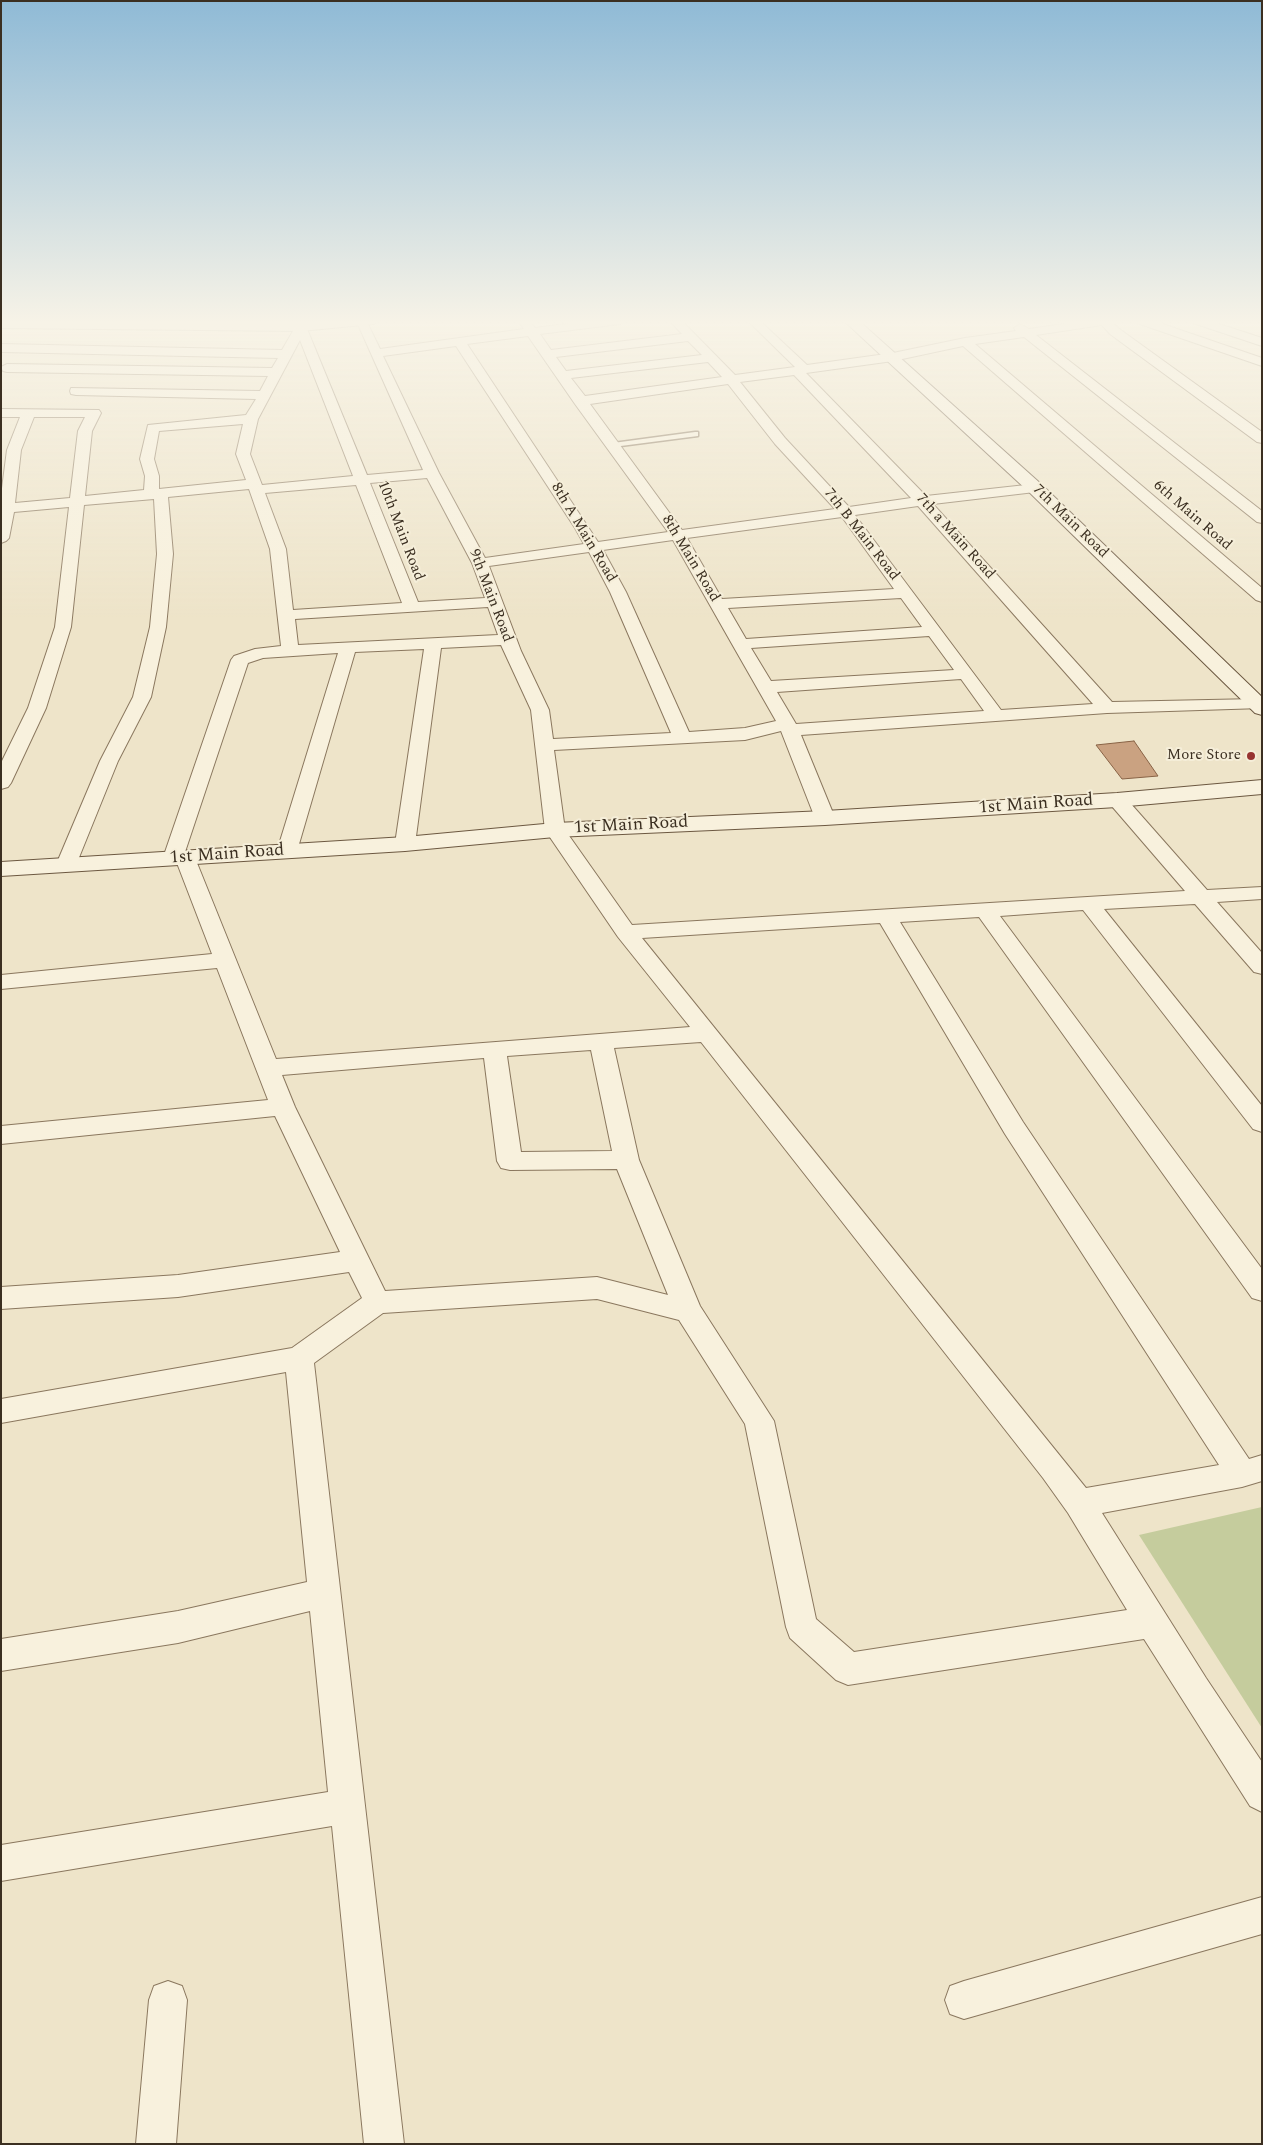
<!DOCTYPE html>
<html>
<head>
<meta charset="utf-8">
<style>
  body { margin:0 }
  #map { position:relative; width:1263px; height:2145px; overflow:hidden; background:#eee4c9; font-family:Spectral,serif }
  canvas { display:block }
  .frame { position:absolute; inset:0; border:2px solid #3b2f21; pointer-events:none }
</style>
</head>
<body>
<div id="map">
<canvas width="1263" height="2145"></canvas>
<div class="frame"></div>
</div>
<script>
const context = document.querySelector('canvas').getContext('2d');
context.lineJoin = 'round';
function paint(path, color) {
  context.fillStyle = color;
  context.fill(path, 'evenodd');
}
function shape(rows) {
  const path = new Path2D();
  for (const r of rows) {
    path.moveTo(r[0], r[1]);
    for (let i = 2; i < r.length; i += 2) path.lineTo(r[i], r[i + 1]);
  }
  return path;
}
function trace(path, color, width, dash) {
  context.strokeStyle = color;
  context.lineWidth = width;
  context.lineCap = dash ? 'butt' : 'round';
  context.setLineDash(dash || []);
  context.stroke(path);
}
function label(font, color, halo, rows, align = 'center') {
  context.font = font + ' Spectral,serif';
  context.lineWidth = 4;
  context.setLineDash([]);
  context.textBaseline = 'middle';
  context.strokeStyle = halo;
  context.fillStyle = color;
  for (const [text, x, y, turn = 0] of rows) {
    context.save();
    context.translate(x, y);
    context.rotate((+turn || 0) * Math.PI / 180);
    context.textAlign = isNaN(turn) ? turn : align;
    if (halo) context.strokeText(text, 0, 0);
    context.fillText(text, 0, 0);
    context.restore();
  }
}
const green = shape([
  [1262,1507,1262,1728,1139,1535]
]);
const building = shape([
  [1134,741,1158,776,1122,779,1096,745,1134,741]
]);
const lane = shape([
  [695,432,698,432,698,436,613,447,609,445,613,443,695,432]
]);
const street = shape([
  [356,320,366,320,380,349,524,329,517,320,529,320,535,328,597,320,626,320,620,324,540,334,551,350,682,334,669,320,681,320,735,375,795,367,747,320,759,320,807,365,893,353,965,338,1016,331,1014,328,1020,324,1029,329,1091,320,1118,320,1113,323,1118,328,1262,432,1262,443,1257,442,1110,334,1102,325,1036,335,1262,511,1262,523,1257,522,1024,337,975,344,1262,588,1262,602,1256,600,963,346,893,361,806,373,926,496,1035,484,1040,485,1042,488,1040,491,1035,492,933,504,1112,702,1257,699,1262,700,1262,708,1107,713,801,735,835,818,832,822,825,824,818,822,815,818,781,731,745,740,554,750,565,830,632,925,1185,891,1110,804,1107,800,1110,796,1117,794,1124,796,1207,890,1262,887,1262,899,1217,902,1262,953,1262,974,1254,972,1195,904,1104,909,1262,1106,1262,1132,1253,1129,1083,910,1000,916,1262,1269,1262,1301,1252,1298,979,917,900,922,1023,1122,1249,1459,1262,1455,1262,1481,1242,1487,1102,1513,1206,1678,1262,1762,1262,1812,1250,1806,1144,1639,848,1685,836,1680,790,1638,786,1627,745,1424,679,1320,597,1299,383,1313,314,1363,404,2144,364,2144,332,1826,1,1881,1,1845,328,1792,310,1611,178,1643,1,1671,1,1639,178,1611,307,1582,286,1372,1,1423,1,1399,292,1348,362,1298,349,1272,178,1297,1,1309,1,1287,178,1275,340,1252,275,1116,1,1144,1,1126,268,1100,217,968,1,989,1,975,212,954,177,863,166,862,163,858,231,660,234,656,255,649,281,646,270,549,249,489,168,497,173,554,166,627,151,697,118,761,76,865,73,869,66,871,59,869,56,865,100,761,133,697,150,627,157,554,154,499,84,505,71,627,46,708,11,783,8,787,1,789,1,763,28,708,55,627,69,507,14,512,9,538,6,541,1,543,1,496,7,450,20,417,1,417,1,409,99,410,101,413,92,431,85,496,144,490,145,476,140,459,148,425,246,415,256,399,76,395,71,394,70,391,71,388,260,391,268,376,7,372,3,371,1,367,7,364,272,368,278,358,1,352,1,344,282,350,297,324,305,324,367,475,423,470,356,320],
  [528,336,575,404,668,532,598,542,467,344,528,336],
  [300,340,353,476,262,485,250,454,258,419,300,340],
  [688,341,702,355,566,371,556,357,688,341],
  [456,346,575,528,584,544,485,558,439,473,383,356,456,346],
  [708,362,722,377,585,396,571,378,708,362],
  [794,375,911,498,849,507,785,438,740,382,794,375],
  [728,384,775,444,835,509,682,530,590,404,728,384],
  [34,417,85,417,78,431,70,498,15,503,21,450,34,417],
  [243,424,236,454,246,480,159,489,159,476,154,459,159,431,243,424],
  [427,478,472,563,485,598,418,602,370,483,427,478],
  [356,485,402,603,293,610,286,549,265,493,356,485],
  [918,506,1093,704,1001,710,855,515,918,506],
  [842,517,894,589,722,599,687,538,842,517],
  [673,540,732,644,776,721,745,728,689,732,626,592,603,550,673,540],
  [589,552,610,592,671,733,553,739,549,710,521,651,489,566,589,552],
  [901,598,922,627,746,639,728,608,901,598],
  [488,607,498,635,298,645,295,619,488,607],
  [929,636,954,670,771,681,751,648,929,636],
  [501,645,531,710,545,830,618,937,690,1027,276,1059,195,858,192,854,185,852,248,663,263,658,338,653,277,851,280,855,287,857,294,855,297,851,355,652,424,649,395,844,398,848,405,850,412,848,415,844,441,648,501,645],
  [961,679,984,711,796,724,777,692,961,679],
  [880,923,1005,1134,1219,1465,1086,1488,642,938,880,923],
  [701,1042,1043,1478,1068,1513,1127,1610,854,1652,816,1619,774,1421,700,1306,639,1160,614,1048,701,1042],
  [591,1050,612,1151,521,1152,507,1056,591,1050],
  [484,1058,497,1161,501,1168,510,1170,617,1169,668,1295,597,1277,385,1291,295,1107,282,1075,484,1058],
  [1135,320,1151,320,1262,358,1262,366,1137,323,1135,320],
  [1191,320,1207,320,1262,338,1262,346,1193,323,1191,320],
  [1262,1897,1262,1934,964,2019,950,2014,945,2000,950,1986,964,1981,1262,1897],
  [168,1981,182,1986,187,2000,176,2144,136,2144,149,2000,154,1986,168,1981]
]);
const secondary = shape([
  [1,320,301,323,335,320,380,320,373,324,301,331,1,328,1,320],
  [843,320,858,320,1041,484,1262,697,1262,715,1255,713,1029,492,843,320],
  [1262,780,1262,794,1117,807,825,825,555,837,405,851,1,876,1,862,405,837,555,823,825,811,1117,793,1262,780]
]);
const markers = [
  [1251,756,5,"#973330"]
];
const farStreetnames = [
  ["6th Main Road",1192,516,41],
  ["7th Main Road",1070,522,44],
  ["10th Main Road",400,531,69],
  ["8th A Main Road",583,533,59],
  ["7th B Main Road",861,535,52],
  ["7th a Main Road",955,537,48],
  ["8th Main Road",690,559,59],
  ["9th Main Road",490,596,69]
];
const farPoinames = [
  ["More Store",1241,756]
];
const streetNames = [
  ["1st Main Road",1036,805,-4],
  ["1st Main Road",631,826,-3],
  ["1st Main Road",227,855,-4]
];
paint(green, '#c5cc9d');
paint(building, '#caa281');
trace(building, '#886245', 1);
trace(lane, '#8a775e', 3);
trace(street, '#8a775e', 2);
trace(secondary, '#6c5841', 2);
paint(lane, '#f8f1dd');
paint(street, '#f8f1dd');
paint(secondary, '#f8f1dd');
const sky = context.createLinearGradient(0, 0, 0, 620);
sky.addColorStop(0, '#8fbad6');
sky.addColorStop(0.52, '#f7f3e7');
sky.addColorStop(1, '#f7f3e700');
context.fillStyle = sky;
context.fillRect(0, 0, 1263, 620);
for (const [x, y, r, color] of markers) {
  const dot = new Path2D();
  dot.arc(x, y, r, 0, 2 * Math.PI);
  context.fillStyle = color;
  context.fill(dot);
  trace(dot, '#f5eed9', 2);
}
label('15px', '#3b2f21', '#f5eed9', farStreetnames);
label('15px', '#3b2f21', '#f5eed9', farPoinames, 'right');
label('18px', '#3b2f21', '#f5eed9', streetNames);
</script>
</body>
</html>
